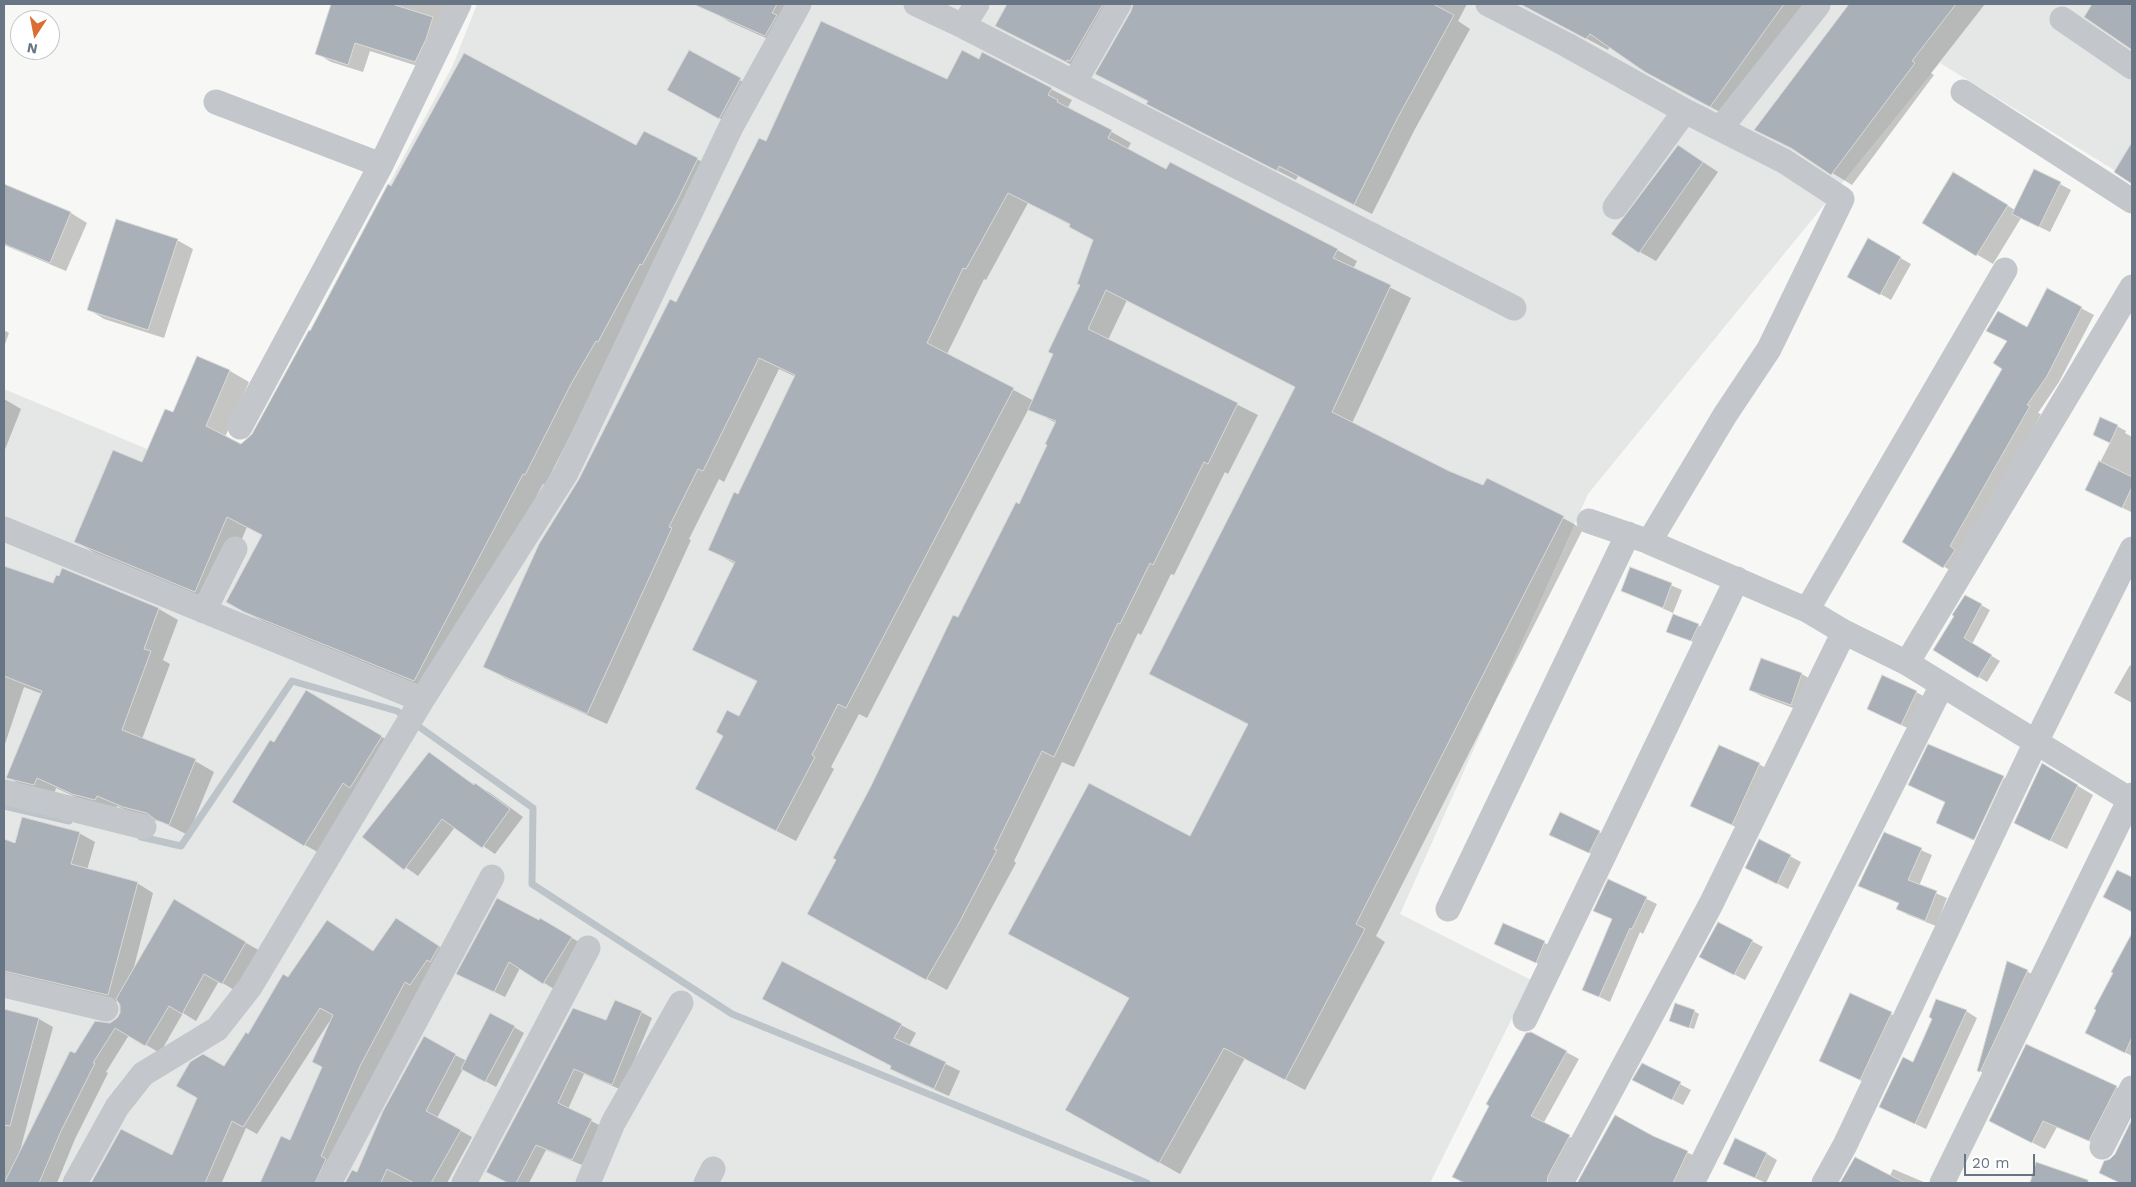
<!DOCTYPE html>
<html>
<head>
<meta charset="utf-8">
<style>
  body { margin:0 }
  #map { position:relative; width:2136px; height:1187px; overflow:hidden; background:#f7f8f5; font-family:"Work Sans",sans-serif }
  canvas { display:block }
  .frame { position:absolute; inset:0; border:5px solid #687585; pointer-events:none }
  .north { position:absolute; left:10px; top:10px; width:50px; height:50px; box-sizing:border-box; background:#fff; border:1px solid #c3c8ce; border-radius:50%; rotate:191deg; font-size:14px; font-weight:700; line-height:20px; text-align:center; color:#687585 }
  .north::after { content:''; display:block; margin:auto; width:18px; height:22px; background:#dc6d31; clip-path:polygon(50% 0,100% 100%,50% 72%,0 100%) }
  .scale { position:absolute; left:1964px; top:1154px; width:71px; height:22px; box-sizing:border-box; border:2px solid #687585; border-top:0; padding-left:6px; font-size:15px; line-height:18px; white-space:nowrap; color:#687585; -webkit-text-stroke:4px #fff; paint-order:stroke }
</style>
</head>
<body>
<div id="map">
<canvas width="2136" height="1187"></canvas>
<div class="frame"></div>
<div class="north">N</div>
<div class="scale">20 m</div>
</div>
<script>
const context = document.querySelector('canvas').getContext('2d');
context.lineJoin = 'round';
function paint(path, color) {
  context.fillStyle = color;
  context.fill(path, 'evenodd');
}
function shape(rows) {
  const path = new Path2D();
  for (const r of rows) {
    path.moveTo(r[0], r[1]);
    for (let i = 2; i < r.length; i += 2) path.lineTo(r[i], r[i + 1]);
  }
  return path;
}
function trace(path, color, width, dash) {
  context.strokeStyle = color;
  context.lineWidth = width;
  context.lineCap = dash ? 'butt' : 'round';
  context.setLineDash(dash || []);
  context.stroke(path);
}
const built = shape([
  [477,4,2132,4,2132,181,1940,63,1588,494,1400,914,1531,980,1430,1183,4,1183,4,389,228,483,453,65]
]);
const shadow = shape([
  [332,4,463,4,430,70,370,51,363,72,331,62,316,53],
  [715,4,801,4,784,46,730,22,711,11],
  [1009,4,1128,4,1085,72,997,26],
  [1135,4,1467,4,1458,21,1470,29,1415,129,1372,214,1298,176,1296,180,1166,114,1149,102,1115,84],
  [1522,4,1813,4,1731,118,1668,84,1610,46,1608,50],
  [1846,4,1985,4,1931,73,1934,75,1852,185,1801,154,1756,129,1849,6],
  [2093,4,2132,4,2132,50,2086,16],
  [689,52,756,89,735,127,685,99],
  [983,54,1072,100,1068,107,1131,143,1127,150,1167,171,1337,250,1357,261,1353,269,1411,298,1352,423,1449,472,1563,518,1583,529,1376,936,1385,942,1305,1090,1245,1058,1180,1174,1086,1121,1130,998,1190,838,1249,725,1151,674,1296,387,1127,300,1108,340,1258,415,1228,474,1225,472,1174,575,1171,574,1141,635,1138,633,1074,767,1062,762,1014,861,1016,863,947,990,828,925,837,859,959,619,1019,506,1049,445,1056,423,1029,408,867,718,859,714,831,767,834,769,796,841,716,800,739,718,758,682,694,650,735,564,709,549,739,495,796,377,779,369,724,482,719,479,689,539,691,540,607,724,505,678,485,667,580,480,766,143,947,80,979,61],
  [1028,203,1071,225,1094,240,1081,285,1034,401,947,354,984,279,986,280],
  [1679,146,1718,172,1656,261,1640,252],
  [637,147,697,159,717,170,591,395,545,485,543,484,433,691,264,622,247,613,263,535,247,527,215,602,95,553,75,541,143,464,173,414,230,371,249,382,225,437,241,445,253,435,392,188],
  [1970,183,2015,210,2060,184,2071,190,2050,232,2021,218,1993,264,1924,223],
  [4,185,71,213,87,223,66,271,4,245],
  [177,240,193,249,164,338,104,319,88,309],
  [1869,240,1911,264,1891,300,1849,276],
  [2047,290,2094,315,2059,382,2038,413,2041,414,1956,574,1904,542,2004,369,2008,341,2027,328],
  [4,330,9,333,4,347],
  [4,399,21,409,4,452],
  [2117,426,2126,431,2125,433,2132,437,2131,512,2086,490,2110,443,2094,435],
  [4,567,54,585,63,570,159,609,178,620,163,660,170,664,142,739,195,761,214,772,188,835,162,822,144,818,117,806,115,810,93,805,56,788,54,795,27,789,8,777,42,694,24,687,4,747],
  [1631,568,1682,590,1673,613,1622,590],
  [1965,596,1990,610,1972,644,2000,661,1987,682,1935,650,1956,616],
  [1674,616,1704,628,1696,643,1673,634],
  [1761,659,1802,674,1812,680,1801,711,1761,696,1750,690],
  [2130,665,2132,667,2132,703,2114,693],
  [1916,692,1927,698,1912,730,1879,715],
  [323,700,398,747,321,854,305,845,274,744],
  [429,754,475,785,489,792,523,817,495,854,455,827,418,876,363,837],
  [1759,764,1775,774,1748,833,1692,806],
  [2058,774,2093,795,2067,849,2031,831],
  [2002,777,1972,840,1938,822,1946,803,1909,785],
  [2004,778,2017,785,1988,847,1975,841],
  [1599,832,1610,838,1600,858,1562,840],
  [79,833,95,842,87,870,137,883,153,893,133,971,174,901,260,951,236,991,219,981,196,1021,183,1013,160,1053,129,1035,106,1072,108,1073,75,1139,57,1183,4,1183,4,1010,39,1019,53,1027,20,1151,75,1055,118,1019,121,1013,119,1002,4,975,4,841,16,844],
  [1885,834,1932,855,1919,886,1947,898,1936,926,1908,915,1898,909,1900,904,1860,886],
  [1760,840,1801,862,1788,889,1757,873],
  [1609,881,1657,904,1643,934,1640,932,1610,1002,1583,989,1613,920,1595,910],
  [541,919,582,944,554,989,520,968,505,997,458,974],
  [1718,923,1763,947,1745,980,1711,962],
  [1504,924,1555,948,1547,968,1495,943],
  [410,927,452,955,332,1183,262,1183,281,1138,291,1142,323,1067,329,1022,257,1134,246,1128,222,1182,224,1183,93,1183,122,1131,173,1156,224,1068,288,979,341,930,374,952],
  [2128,944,2132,947,2132,1056,2097,1038],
  [2008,962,2038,977,1988,1076,1978,1070],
  [1850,995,1908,1022,1876,1088,1821,1061],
  [1936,1001,1966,1011,1977,1018,1926,1129,1880,1107,1913,1063,1934,1019],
  [779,1007,901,1025,916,1033,909,1046,960,1071,949,1096,906,1077,891,1069,892,1066],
  [1694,1011,1699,1014,1694,1029,1675,1023],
  [641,1012,652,1018,622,1090,584,1074,568,1109,601,1126,582,1165,546,1150,529,1183,509,1183,498,1178,607,1022],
  [514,1027,524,1033,496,1087,463,1069,437,1118,472,1137,447,1183,347,1183,353,1172,358,1174,455,1055,467,1061],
  [1531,1033,1579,1059,1543,1124,1582,1143,1556,1183,1459,1183],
  [1642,1064,1691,1090,1683,1105,1645,1086],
  [2116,1087,2129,1095,2102,1147,2057,1127,2045,1149,2003,1128],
  [2132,1122,2132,1183,2120,1183,2100,1173,2116,1154],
  [1653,1137,1697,1157,1684,1183,1653,1183,1636,1175,1633,1183,1584,1183,1604,1138],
  [1767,1154,1777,1160,1766,1183,1735,1169],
  [1856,1158,1890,1176,1893,1169,1926,1183,1842,1183]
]);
const stream = shape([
  [4,806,69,821],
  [141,837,181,846,292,681,397,711,533,808,532,884,732,1014,1147,1183]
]);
const building = shape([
  [331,4,392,4,433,17,426,39,415,62,355,43,348,65,315,54,331,4],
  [693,4,777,4,772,13,777,15,765,36,693,4],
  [1007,4,1103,4,1070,61,1067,60,1066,62,995,26,1007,4],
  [1133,4,1433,4,1454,15,1397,119,1354,205,1279,166,1277,171,1146,104,1148,101,1095,74,1131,11,1133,4],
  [1520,4,1784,4,1710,107,1645,72,1590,34,1586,39,1520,4],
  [1849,4,1956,4,1912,61,1915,63,1831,175,1791,148,1754,130,1849,4],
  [2092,4,2132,4,2132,50,2084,17,2092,4],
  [821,21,947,79,962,50,979,59,982,52,1052,88,1048,95,1058,100,1057,102,1112,130,1108,138,1166,169,1170,162,1338,249,1333,258,1391,285,1332,412,1449,471,1483,485,1487,478,1564,516,1356,924,1365,929,1285,1080,1224,1048,1159,1163,1065,1110,1129,998,1008,934,1089,783,1190,836,1248,724,1149,674,1295,387,1106,290,1088,329,1238,403,1208,464,1204,462,1153,565,1150,563,1120,624,1118,623,1054,757,1042,751,994,849,997,850,959,923,926,980,807,914,836,860,833,858,871,786,953,615,958,617,1016,502,1019,504,1047,445,1045,444,1056,421,1028,410,1053,354,1048,352,1080,285,1077,284,1093,240,1069,227,1070,224,1008,193,966,269,963,268,927,343,1014,388,846,708,838,704,812,755,815,757,776,831,695,789,723,736,716,732,727,710,739,716,757,681,692,650,735,562,708,550,734,492,738,494,795,375,759,358,703,471,698,469,669,527,672,528,587,714,483,667,539,544,579,479,670,299,676,302,759,138,766,141,821,21],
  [689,50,741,78,719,119,667,90,689,50],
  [464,53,636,145,644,131,698,158,678,199,642,265,640,264,598,342,596,341,571,384,525,475,523,474,414,681,244,612,226,602,262,535,227,517,195,592,74,542,113,450,142,462,165,409,173,412,197,356,230,370,206,426,241,444,252,434,309,330,310,331,388,184,391,186,464,53],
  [2132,142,2132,184,2114,172,2132,142],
  [1678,145,1703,162,1639,253,1611,234,1678,145],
  [2034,169,2061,182,2039,227,2012,214,2034,169],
  [1953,172,2008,205,1976,256,1922,223,1953,172],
  [4,184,71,212,50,263,4,244,4,184],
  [116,219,178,239,148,330,87,310,116,219],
  [1868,238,1901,257,1880,295,1847,277,1868,238],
  [2047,288,2082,307,2047,376,2027,405,2030,406,1950,546,1955,550,1943,568,1902,542,2002,369,1993,363,2007,341,1986,331,1998,311,2027,327,2047,288],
  [2100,417,2118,425,2110,443,2093,435,2100,417],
  [2099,461,2132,477,2132,487,2122,508,2085,490,2099,461],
  [4,566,53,583,56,575,59,576,62,568,159,608,144,649,151,651,122,730,196,759,169,825,156,820,147,813,123,807,97,796,95,800,72,794,37,778,34,785,6,778,42,691,4,676,4,566],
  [1630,567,1672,583,1663,608,1621,591,1630,567],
  [1965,595,1982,604,1964,638,1992,655,1978,678,1933,650,1954,616,1952,615,1965,595],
  [1673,614,1699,624,1691,641,1666,632,1673,614],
  [1761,658,1802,673,1791,705,1749,690,1761,658],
  [1882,675,1917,691,1901,725,1867,709,1882,675],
  [306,690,382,736,350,788,343,783,304,846,232,802,270,740,274,742,306,690],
  [1928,744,2004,776,1974,840,1936,823,1945,802,1908,785,1928,744],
  [1719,745,1760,763,1732,825,1690,806,1719,745],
  [429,752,474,785,475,783,510,809,482,848,442,819,404,870,362,837,429,752],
  [2042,763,2078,785,2050,841,2014,823,2042,763],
  [1560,812,1600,831,1589,853,1549,835,1560,812],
  [22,817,80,832,71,864,138,882,108,995,4,971,4,839,15,843,22,817],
  [1884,832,1922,848,1908,880,1937,891,1925,921,1896,909,1899,903,1858,886,1884,832],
  [1759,839,1791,855,1777,884,1745,868,1759,839],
  [2117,870,2132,877,2132,912,2103,897,2117,870],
  [1608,879,1647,897,1632,929,1630,928,1599,997,1582,990,1612,919,1593,911,1608,879],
  [497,898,539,920,540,918,572,937,543,984,509,962,494,992,456,974,497,898],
  [174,899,246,942,222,984,204,974,182,1014,169,1006,145,1046,115,1028,93,1063,95,1063,61,1131,39,1183,4,1183,70,1051,75,1053,95,1021,110,1023,117,1018,120,1013,120,1005,116,999,174,899],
  [396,918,439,946,430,962,427,960,410,985,405,982,361,1064,322,1154,321,1156,326,1159,315,1183,260,1183,281,1136,290,1140,322,1067,312,1062,333,1015,320,1008,243,1127,232,1121,205,1183,91,1183,121,1129,172,1155,197,1098,176,1086,190,1062,203,1054,224,1066,246,1032,248,1034,283,974,288,977,327,920,373,951,396,918],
  [1718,922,1753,940,1734,975,1699,957,1718,922],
  [1503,923,1545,941,1536,963,1494,944,1503,923],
  [2132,933,2132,1037,2125,1053,2085,1033,2096,1010,2094,1009,2113,973,2111,972,2132,933],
  [782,961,902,1024,894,1038,946,1062,934,1089,890,1069,891,1066,762,999,782,961],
  [2007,961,2028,970,1980,1072,1977,1071,2007,961],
  [1850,993,1892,1012,1860,1080,1819,1061,1850,993],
  [1936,999,1967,1010,1915,1124,1879,1107,1903,1057,1913,1062,1932,1019,1929,1017,1936,999],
  [615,1000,642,1011,612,1085,574,1069,558,1103,592,1119,572,1160,536,1145,516,1183,508,1183,486,1172,573,1008,606,1020,615,1000],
  [1675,1003,1695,1010,1689,1028,1669,1021,1675,1003],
  [4,1009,39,1018,10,1126,4,1125,4,1009],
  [490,1013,515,1026,485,1082,461,1069,490,1013],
  [1531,1032,1567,1051,1531,1116,1570,1135,1548,1176,1547,1183,1465,1183,1452,1177,1489,1106,1486,1104,1526,1033,1531,1032],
  [424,1036,456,1054,426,1111,461,1130,431,1183,414,1183,387,1169,381,1182,383,1183,345,1183,352,1170,357,1172,383,1111,424,1036],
  [2026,1044,2117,1086,2089,1141,2043,1121,2032,1143,1989,1121,2026,1044],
  [1642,1063,1681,1082,1672,1100,1632,1080,1642,1063],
  [1615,1115,1653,1136,1688,1151,1673,1183,1577,1183,1615,1115],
  [2132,1119,2132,1183,2120,1183,2099,1173,2104,1161,2110,1159,2115,1154,2132,1119],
  [1735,1138,1767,1153,1755,1178,1723,1164,1735,1138],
  [1855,1157,1905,1183,1840,1183,1855,1157],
  [2036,1162,2088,1180,2088,1183,2030,1183,2036,1162]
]);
const minor = shape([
  [916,4,963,26,1514,308],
  [1488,4,1567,45,1685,111,1784,161,1842,199,1769,349,1725,415,1649,542,1807,610,1844,632,1907,663,2132,801],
  [2062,19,2132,67],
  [963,26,977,4],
  [1074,83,1119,4],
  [1963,92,2132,201],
  [216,102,381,165],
  [1720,129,1818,5],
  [1615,207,1685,111],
  [240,427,381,165,459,4],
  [1589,521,1644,540],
  [4,529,422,700],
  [1807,610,2005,270],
  [204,611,235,549],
  [1907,663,2132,287],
  [4,792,144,827],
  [1448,909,1628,534],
  [4,985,106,1009],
  [1525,1019,1737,579],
  [2102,1147,2132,1088],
  [75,1183,117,1107,143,1074,217,1029,250,987,422,700,566,473,731,127,799,4],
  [329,1183,492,877],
  [464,1183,588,948],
  [588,1183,613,1123,681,1003],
  [706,1183,713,1169],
  [1561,1183,1711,904,1844,632],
  [1692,1183,1942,685],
  [1824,1183,1845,1145,2036,742,2132,549],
  [1942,1183,2132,795]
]);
paint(built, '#e5e7e6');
paint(shadow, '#0003');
trace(stream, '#bcc4ca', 7);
paint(building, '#aab0b7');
trace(building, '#d9d9d7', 1);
trace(minor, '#c3c6ca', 25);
</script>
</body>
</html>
